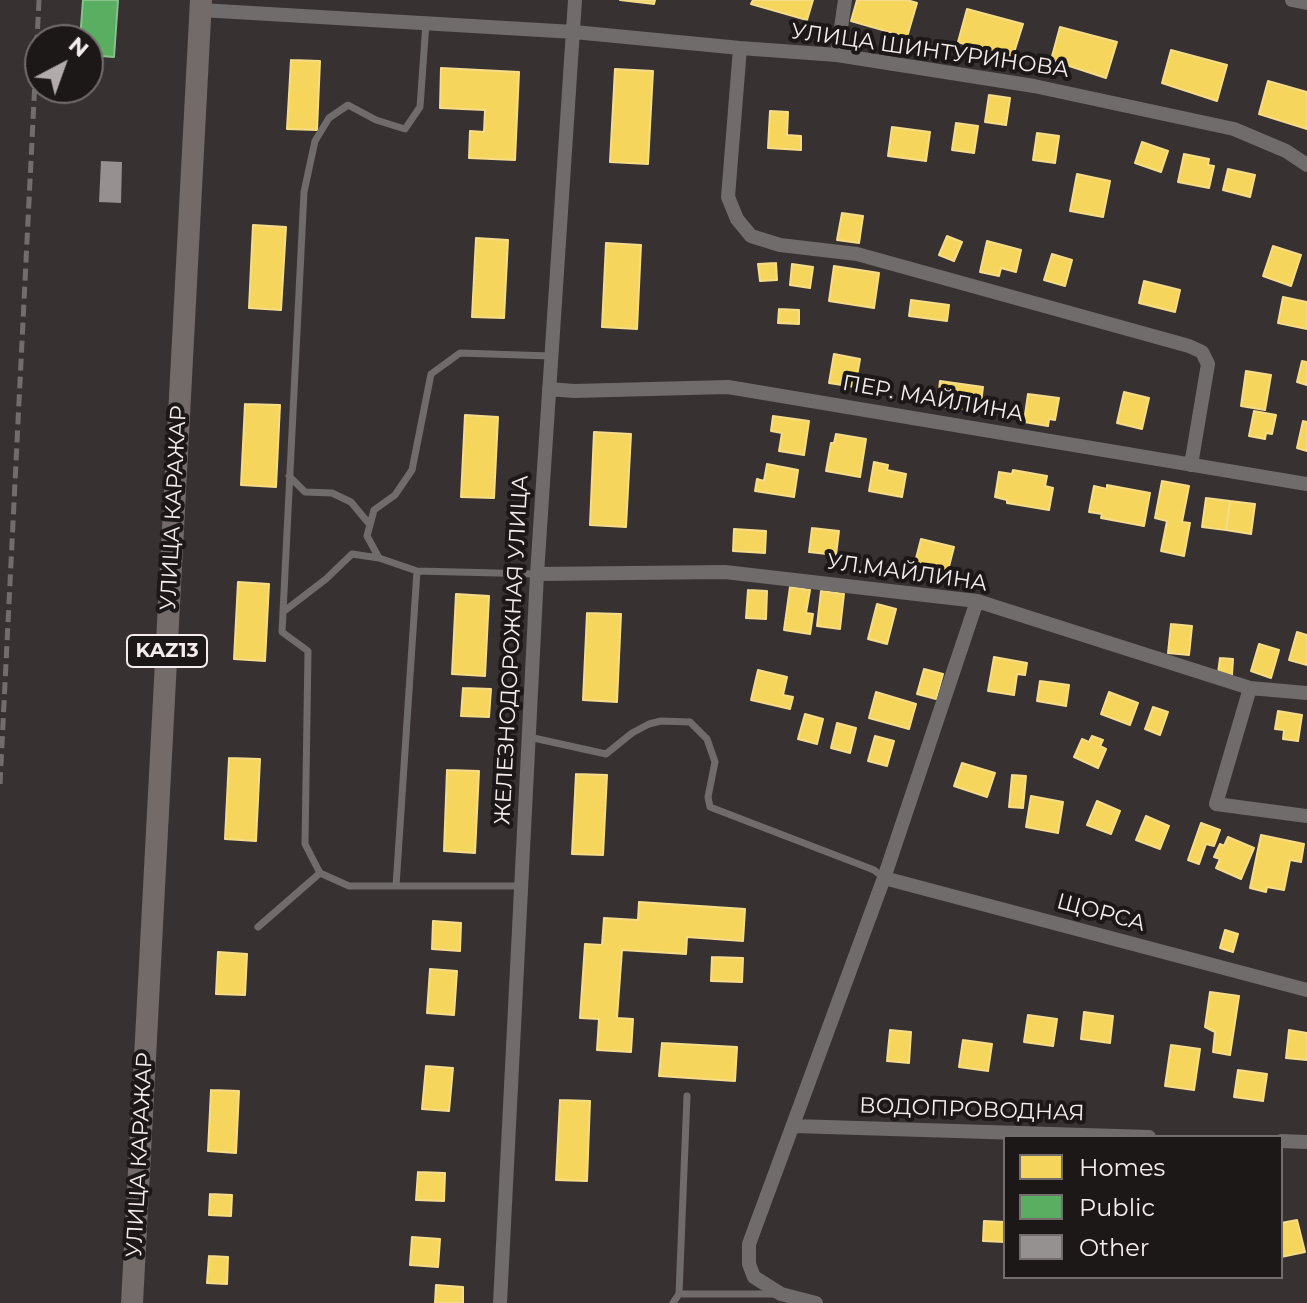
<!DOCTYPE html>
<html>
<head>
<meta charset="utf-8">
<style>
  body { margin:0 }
  #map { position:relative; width:1307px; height:1303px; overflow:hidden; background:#373131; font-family:Montserrat,sans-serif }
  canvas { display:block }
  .legend { position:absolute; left:1003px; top:1135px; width:280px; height:144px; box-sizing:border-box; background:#1d1818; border:2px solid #736d6d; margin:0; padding:10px 14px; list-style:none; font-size:24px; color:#f5eded }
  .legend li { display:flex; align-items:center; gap:16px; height:40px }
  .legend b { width:40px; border:2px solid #736d6d }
  .north { position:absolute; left:24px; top:24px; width:80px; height:80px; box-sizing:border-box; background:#1d1818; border:2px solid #736d6d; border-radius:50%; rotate:41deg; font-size:22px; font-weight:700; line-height:32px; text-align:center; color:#f5eded }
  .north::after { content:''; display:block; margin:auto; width:28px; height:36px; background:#b2abab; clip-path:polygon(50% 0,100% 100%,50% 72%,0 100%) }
</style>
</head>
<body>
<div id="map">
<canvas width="1307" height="1303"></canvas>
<ul class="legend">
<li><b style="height:22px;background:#f6d55c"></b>Homes</li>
<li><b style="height:22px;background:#5aae61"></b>Public</li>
<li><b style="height:22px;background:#969191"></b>Other</li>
</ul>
<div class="north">N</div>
</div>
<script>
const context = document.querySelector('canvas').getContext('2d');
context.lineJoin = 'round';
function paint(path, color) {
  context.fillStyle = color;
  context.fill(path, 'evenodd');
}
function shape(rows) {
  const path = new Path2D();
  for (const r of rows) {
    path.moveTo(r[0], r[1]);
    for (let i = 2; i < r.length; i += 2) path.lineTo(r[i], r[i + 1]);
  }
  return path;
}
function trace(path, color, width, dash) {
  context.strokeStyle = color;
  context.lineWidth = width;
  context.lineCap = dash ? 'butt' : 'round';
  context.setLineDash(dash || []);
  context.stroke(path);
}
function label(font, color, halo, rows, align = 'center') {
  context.font = font + ' Montserrat,sans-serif';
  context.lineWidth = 8;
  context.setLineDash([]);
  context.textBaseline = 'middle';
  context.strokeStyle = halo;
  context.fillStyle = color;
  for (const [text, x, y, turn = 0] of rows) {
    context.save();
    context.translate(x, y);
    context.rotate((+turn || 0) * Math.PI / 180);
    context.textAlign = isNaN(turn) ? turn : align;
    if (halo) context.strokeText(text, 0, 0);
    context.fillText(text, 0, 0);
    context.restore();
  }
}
const homes = shape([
  [620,0,655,0,654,4,620,0],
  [753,0,813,0,807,20,751,4,753,0],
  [857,0,907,0,917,3,907,37,851,21,857,0],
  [967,9,1023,24,1012,59,958,42,967,9],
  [1060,27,1117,42,1106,78,1051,60,1060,27],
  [1171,50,1227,65,1217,101,1162,83,1171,50],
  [291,60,320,61,317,130,287,129,291,60],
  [441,68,519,72,515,160,469,158,470,131,484,132,485,110,440,108,441,68],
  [615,69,653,71,648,164,610,162,615,69],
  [1268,81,1307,92,1307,129,1259,114,1268,81],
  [989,95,1010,98,1006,125,985,122,989,95],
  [770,111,788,112,787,135,801,136,801,150,768,148,770,111],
  [956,123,978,126,974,153,952,150,956,123],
  [892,127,930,132,926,161,888,156,892,127],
  [1037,133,1059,136,1055,163,1033,160,1037,133],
  [1142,142,1168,151,1161,172,1135,163,1142,142],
  [1184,154,1209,159,1208,165,1214,166,1209,188,1178,182,1184,154],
  [1228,169,1255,175,1250,197,1223,190,1228,169],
  [1077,174,1110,181,1103,217,1070,211,1077,174],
  [842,213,863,216,859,243,837,240,842,213],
  [253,225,286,227,281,310,249,308,253,225],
  [947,236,962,242,954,261,939,255,947,236],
  [476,238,508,240,504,318,472,317,476,238],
  [987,241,1021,250,1016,272,1001,268,999,276,980,272,987,241],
  [606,243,641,245,637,329,602,327,606,243],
  [1273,246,1301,255,1291,286,1263,276,1273,246],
  [1052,254,1072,260,1065,286,1044,280,1052,254],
  [776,263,777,280,760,281,758,264,776,263],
  [792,264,813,267,810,288,790,285,792,264],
  [834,266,879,273,874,308,829,301,834,266],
  [1144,281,1180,290,1175,312,1139,303,1144,281],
  [1283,297,1307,302,1307,329,1278,323,1283,297],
  [911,300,949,305,947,321,909,316,911,300],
  [779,309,799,310,799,324,778,323,779,309],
  [834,354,860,359,855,387,829,383,834,354],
  [1302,361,1307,362,1307,385,1297,382,1302,361],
  [1246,371,1271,375,1265,410,1241,406,1246,371],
  [940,381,983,387,980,411,937,406,940,381],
  [1124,392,1149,398,1142,429,1117,423,1124,392],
  [1028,394,1059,398,1055,420,1049,419,1048,426,1024,422,1028,394],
  [245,404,280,405,276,487,241,485,245,404],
  [1254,411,1276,415,1272,434,1266,433,1265,439,1249,436,1254,411],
  [465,415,498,417,494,498,461,497,465,415],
  [773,416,809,421,804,455,779,451,782,433,771,431,773,416],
  [1303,421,1307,422,1307,451,1297,448,1303,421],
  [594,432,631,434,626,527,590,525,594,432],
  [836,434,866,439,860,477,826,471,831,443,834,443,836,434],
  [874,462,888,465,887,470,906,474,902,497,869,491,874,462],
  [767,464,798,470,794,497,755,491,757,479,764,481,767,464],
  [1013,470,1047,476,1045,486,1053,488,1049,510,1007,503,1007,500,995,497,999,472,1012,474,1013,470],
  [1162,481,1189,486,1182,522,1190,523,1184,556,1161,551,1167,521,1155,518,1162,481],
  [1107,485,1150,493,1144,526,1101,518,1102,514,1089,512,1094,486,1107,489,1107,485],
  [1206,498,1230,501,1226,530,1202,527,1206,498],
  [1230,501,1255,504,1251,534,1226,530,1230,501],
  [812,528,839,531,836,555,809,552,812,528],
  [734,529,766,531,765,553,733,551,734,529],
  [921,539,954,547,945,582,912,574,921,539],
  [238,582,269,584,265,661,234,659,238,582],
  [790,587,810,590,806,613,813,614,810,634,784,630,790,587],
  [748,590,767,591,766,619,746,618,748,590],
  [821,591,844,594,840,629,817,626,821,591],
  [456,594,489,596,485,676,452,674,456,594],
  [877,604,896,609,887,644,868,639,877,604],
  [587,613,621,614,617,702,583,700,587,613],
  [1171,624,1192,626,1189,655,1168,653,1171,624],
  [1297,632,1307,635,1307,665,1289,660,1297,632],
  [1259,644,1279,650,1271,678,1251,671,1259,644],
  [994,657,1027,663,1025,675,1017,674,1014,695,988,691,994,657],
  [1220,658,1233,659,1232,675,1218,673,1220,658],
  [924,669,943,674,936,699,917,694,924,669],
  [758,670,787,677,783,695,793,697,790,709,751,700,758,670],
  [1040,681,1069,685,1066,706,1037,701,1040,681],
  [463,688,491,689,489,717,461,716,463,688],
  [876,692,916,704,909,729,869,718,876,692],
  [1109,692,1138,703,1130,725,1101,714,1109,692],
  [1153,707,1168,712,1160,735,1145,729,1153,707],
  [1278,711,1302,715,1298,741,1283,739,1284,730,1275,729,1278,711],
  [805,714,823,719,817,744,798,739,805,714],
  [837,723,856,728,850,753,831,748,837,723],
  [875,736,894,741,887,766,868,761,875,736],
  [1092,736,1103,740,1100,746,1106,749,1098,768,1074,757,1082,739,1089,742,1092,736],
  [229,758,260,759,256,841,225,839,229,758],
  [962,763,995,773,987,797,954,786,962,763],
  [447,770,479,771,475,853,444,851,447,770],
  [576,774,607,775,603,855,572,854,576,774],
  [1012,775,1026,776,1023,808,1009,807,1012,775],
  [1031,796,1063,802,1058,833,1026,827,1031,796],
  [1097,801,1120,811,1111,834,1087,825,1097,801],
  [1146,816,1169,826,1160,849,1136,840,1146,816],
  [1201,823,1220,830,1214,846,1206,844,1199,864,1188,860,1201,823],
  [1261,835,1304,844,1301,862,1290,860,1284,890,1267,887,1266,892,1250,888,1261,835],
  [1228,837,1254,848,1241,879,1216,868,1220,859,1214,857,1220,844,1224,846,1228,837],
  [639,902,745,909,743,941,687,937,686,954,622,950,617,1018,633,1019,631,1052,597,1050,599,1019,580,1018,585,944,602,945,604,918,638,920,639,902],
  [433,921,461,923,460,951,432,949,433,921],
  [1225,930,1238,934,1233,952,1220,948,1225,930],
  [218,952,247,954,245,995,216,994,218,952],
  [712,957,743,958,742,982,711,981,712,957],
  [430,969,457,971,454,1015,427,1013,430,969],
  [1210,992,1239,996,1230,1055,1213,1052,1215,1032,1205,1027,1210,992],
  [1084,1012,1113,1016,1110,1043,1081,1039,1084,1012],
  [1028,1015,1057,1019,1053,1046,1024,1042,1028,1015],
  [890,1030,911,1032,909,1063,887,1061,890,1030],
  [1289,1030,1307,1033,1307,1060,1286,1058,1289,1030],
  [963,1040,992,1044,988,1071,959,1067,963,1040],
  [662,1043,737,1047,735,1081,659,1076,662,1043],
  [1171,1045,1200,1049,1194,1090,1165,1086,1171,1045],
  [426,1066,453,1068,449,1111,422,1109,426,1066],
  [1238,1070,1267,1074,1263,1101,1234,1097,1238,1070],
  [211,1090,239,1091,236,1153,208,1151,211,1090],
  [560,1100,590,1101,587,1181,556,1180,560,1100],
  [418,1172,445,1173,444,1201,416,1200,418,1172],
  [210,1194,232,1195,231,1216,209,1215,210,1194],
  [1297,1220,1305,1252,1281,1257,1281,1223,1297,1220],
  [984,1221,1005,1222,1005,1242,983,1241,984,1221],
  [412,1237,440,1239,438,1267,410,1265,412,1237],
  [209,1256,228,1257,227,1284,207,1283,209,1256],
  [436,1285,463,1287,463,1303,435,1303,436,1285]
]);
const public = shape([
  [83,0,118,0,114,57,88,55,88,40,80,40,83,0]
]);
const building = shape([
  [101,161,122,162,121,203,99,202]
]);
const service = shape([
  [426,23,420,107,405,129,376,120,348,105,329,118,315,141,304,192,282,632,308,651,305,844,320,873,349,886,521,886],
  [289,476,305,492,332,493,351,502,370,525],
  [537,574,417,571,379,558,367,536,374,510,395,495,412,470,431,374,460,353,551,356],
  [283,612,326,579,352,554,379,558],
  [529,737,606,754,632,733,649,724,661,721,690,722,707,739,715,762,708,797,710,807,874,870,884,878],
  [396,886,417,571],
  [258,927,320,873],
  [679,1294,687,1096],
  [673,1303,679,1294,775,1294]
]);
const minor = shape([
  [1292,0,1307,3],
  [201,10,574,32,740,48,837,55,1034,86,1234,129,1286,151,1307,165],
  [740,48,728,197,737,219,751,236,780,245,857,254,1189,346,1202,352,1208,364,1191,465],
  [837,55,845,0],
  [549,389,574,391,728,387,1307,484],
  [537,574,725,572,977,601,1250,688,1307,693],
  [1250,688,1216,804,1307,816],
  [884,878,1307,990],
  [794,1126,1149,1137],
  [1281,1141,1307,1142],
  [500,1303,537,574,575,0],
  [816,1303,781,1294,754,1277,749,1264,749,1244,884,878,977,601]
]);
const primary = shape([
  [132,1303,201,0]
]);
const rail = shape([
  [0,784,39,0]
]);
const shields = [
  [167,651,80]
];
const shieldNames = [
  ["KAZ13",167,651]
];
const streetNames = [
  ["УЛИЦА ШИНТУРИНОВА",930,51,8],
  ["ПЕР. МАЙЛИНА",933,399,10],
  ["УЛИЦА КАРАЖАР",174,508,-87],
  ["УЛ.МАЙЛИНА",907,573,8],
  ["ЖЕЛЕЗНОДОРОЖНАЯ УЛИЦА",512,650,-87],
  ["ЩОРСА",1101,913,15],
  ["ВОДОПРОВОДНАЯ",972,1110,2],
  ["УЛИЦА КАРАЖАР",140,1155,-87]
];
paint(homes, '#f6d55c');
trace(homes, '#f6dc88', 2);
paint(public, '#5aae61');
trace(public, '#88c18b', 2);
paint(building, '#969191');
trace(service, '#706c6c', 7);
trace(minor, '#706c6c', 14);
trace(primary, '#736b6a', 22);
trace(rail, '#726d6d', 5, [12, 6]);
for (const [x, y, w] of shields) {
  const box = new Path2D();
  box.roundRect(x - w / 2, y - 16, w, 32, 6);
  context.fillStyle = '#1d1818';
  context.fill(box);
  trace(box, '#f5eded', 2);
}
label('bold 20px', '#f5eded', null, shieldNames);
label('22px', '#f5eded', '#1d1818', streetNames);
</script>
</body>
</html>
